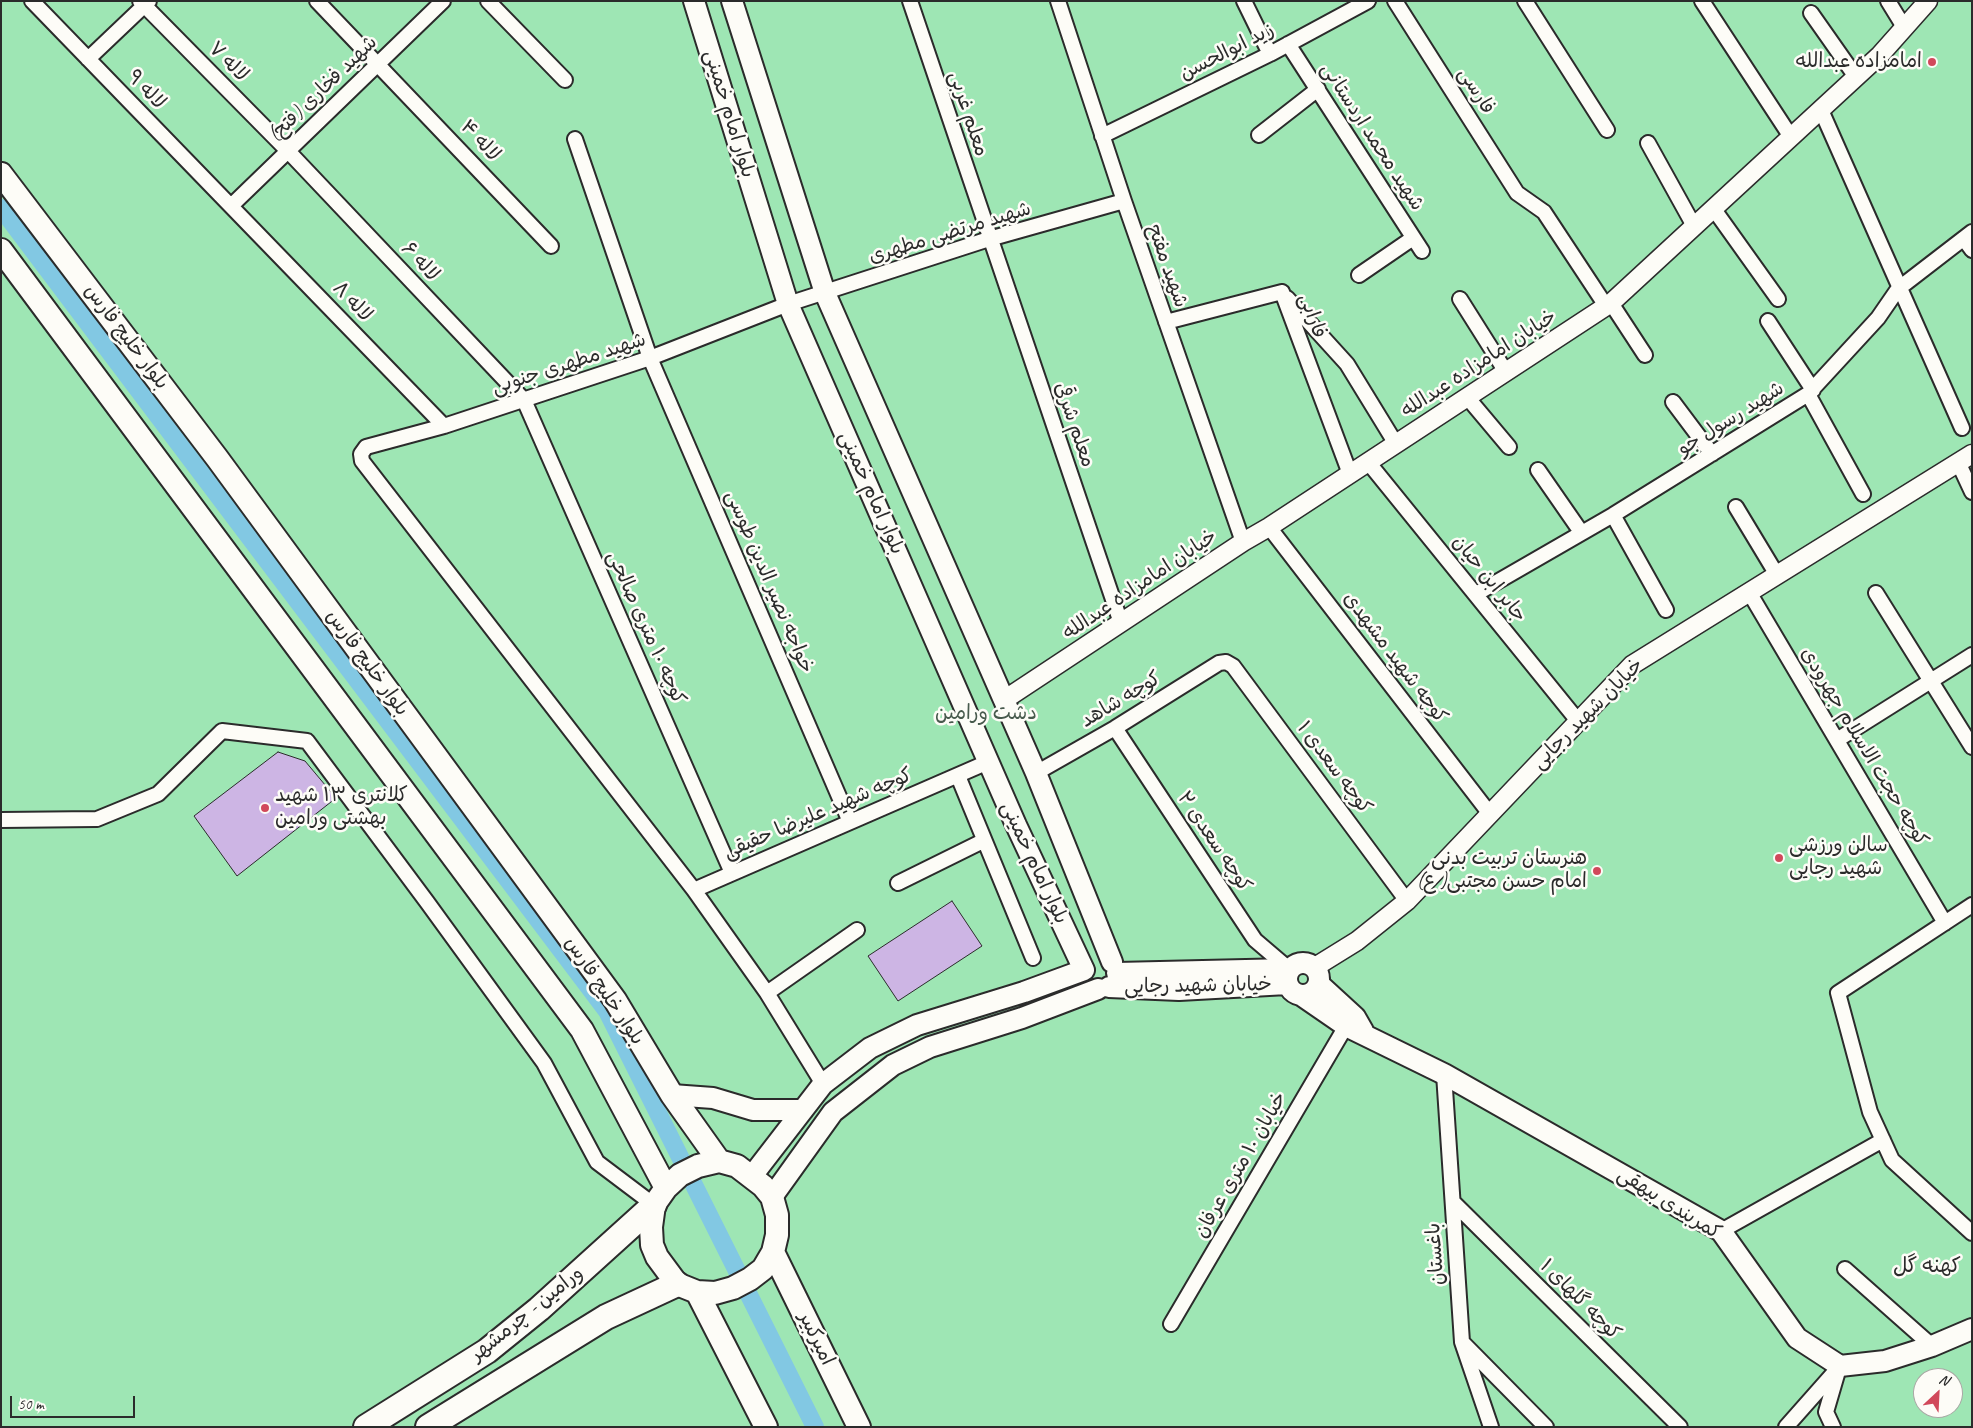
<!DOCTYPE html>
<html>
<head>
<meta charset="utf-8">
<style>
  body { margin:0 }
  #map { position:relative; width:1973px; height:1428px; overflow:hidden; background:#fdfcf7; font-family:Caveat,sans-serif }
  canvas { display:block }
  .frame { position:absolute; inset:0; border:2px solid #2b2b2b; pointer-events:none }
  .north { position:absolute; left:1913px; top:1368px; width:50px; height:50px; box-sizing:border-box; background:#fdfcf7; border:1px solid #a9a8a5; border-radius:50%; rotate:25deg; font-size:14px; font-weight:700; line-height:20px; text-align:center; color:#2b2b2b }
  .north::after { content:''; display:block; margin:auto; width:18px; height:22px; background:#d1495b; clip-path:polygon(50% 0,100% 100%,50% 72%,0 100%) }
  .scale { position:absolute; left:10px; top:1396px; width:125px; height:22px; box-sizing:border-box; border:2px solid #2b2b2b; border-top:0; padding-left:6px; font-size:15px; line-height:18px; white-space:nowrap; color:#2b2b2b; -webkit-text-stroke:4px #fdfcf7; paint-order:stroke }
</style>
</head>
<body>
<div id="map">
<canvas width="1973" height="1428"></canvas>
<div class="frame"></div>
<div class="north">N</div>
<div class="scale">50 m</div>
</div>
<script>
const context = document.querySelector('canvas').getContext('2d');
context.lineJoin = 'round';
function paint(path, color) {
  context.fillStyle = color;
  context.fill(path, 'evenodd');
}
function shape(rows) {
  const path = new Path2D();
  for (const r of rows) {
    if (r.length === 3) {
      path.moveTo(r[0] + r[2], r[1]);
      path.arc(r[0], r[1], r[2], 0, 2 * Math.PI);
      continue;
    }
    path.moveTo(r[0], r[1]);
    for (let i = 2; i < r.length; i += 2) path.lineTo(r[i], r[i + 1]);
  }
  return path;
}
function trace(path, color, width, dash) {
  context.strokeStyle = color;
  context.lineWidth = width;
  context.lineCap = dash ? 'butt' : 'round';
  context.setLineDash(dash || []);
  context.stroke(path);
}
function label(font, color, halo, rows, align = 'center') {
  context.font = font + ' Caveat,"Playpen Sans Arabic",sans-serif';
  context.lineWidth = 5;
  context.setLineDash([]);
  context.textBaseline = 'middle';
  context.strokeStyle = halo;
  context.fillStyle = color;
  for (const [text, x, y, turn = 0] of rows) {
    context.save();
    context.translate(x, y);
    context.rotate((+turn || 0) * Math.PI / 180);
    context.textAlign = isNaN(turn) ? turn : align;
    if (halo) context.strokeText(text, 0, 0);
    context.fillText(text, 0, 0);
    context.restore();
  }
}
const green = shape([
  [1,1,1972,1,1972,1427,1,1427],
  [1923,1378,1953,1378,1953,1408,1923,1408]
]);
const canal = shape([
  [1,208,607,1011,815,1427]
]);
const building = shape([
  [278,752,305,761,336,798,237,876,194,816,278,752],
  [952,901,982,946,898,1001,868,956,952,901]
]);
const minor = shape([
  [32,1,444,426],
  [140,1,288,151,524,400,732,873],
  [317,1,551,246],
  [488,1,565,80],
  [910,1,1121,623],
  [1058,1,1124,201,1243,542],
  [1244,1,1270,54],
  [1395,1,1517,193,1544,212,1606,306],
  [1525,1,1607,130],
  [1702,1,1791,137],
  [1888,1,1904,27],
  [1811,13,1856,77],
  [1288,44,1422,251],
  [88,59,149,1],
  [1821,110,1962,428],
  [1259,135,1318,89],
  [1102,136,1270,54,1368,1],
  [575,139,650,358,850,822],
  [1648,143,1694,226],
  [231,206,443,1],
  [1713,208,1778,299],
  [1964,239,1972,250],
  [1359,275,1413,238],
  [1282,292,1350,474],
  [1287,298,1347,364,1396,444],
  [1460,299,1506,372],
  [1611,303,1645,355],
  [1768,321,1813,390],
  [1166,322,1282,292],
  [1808,394,1863,494],
  [1467,397,1509,447],
  [1673,402,1712,454],
  [1368,462,1578,721],
  [1958,462,1972,492],
  [1538,470,1581,532],
  [1736,507,1777,575],
  [1613,515,1666,610],
  [1269,527,1490,814],
  [1749,592,1945,923],
  [1876,593,1972,747],
  [1476,594,1613,515,1808,394,1878,318,1898,289,1972,232],
  [1115,728,1255,940,1289,969],
  [1837,740,1972,655],
  [1036,773,1115,728,1219,663,1226,662,1233,666,1407,901],
  [958,776,1033,958],
  [1,820,97,819,158,794,222,731,307,741,427,902,544,1063,597,1162,654,1205],
  [898,883,983,841],
  [694,890,988,762],
  [1972,905,1838,993,1870,1112,1892,1160,1972,1233],
  [767,993,857,930],
  [1444,1074,1462,1342,1491,1427],
  [823,1084,767,993,694,890,362,461,361,454,366,447,444,426,650,358,788,304,989,239,1124,201],
  [1453,1202,1680,1427],
  [1721,1231,1883,1140],
  [1845,1269,1932,1346],
  [1171,1324,1346,1026],
  [1464,1344,1546,1427],
  [1786,1427,1840,1366],
  [1833,1427,1826,1412,1838,1371]
]);
const tertiary = shape([
  [1004,700,1243,542,1269,527,1611,303,1880,55,1928,1],
  [1315,967,1357,941,1407,901,1632,665,1972,454]
]);
const secondary = shape([
  [694,1,788,304,1016,825,1084,970,1024,992,917,1025,870,1048,823,1084,752,1176],
  [732,1,825,293,1036,773,1112,962],
  [1303,979,16],
  [1117,973,1289,969],
  [1319,984,1355,1017,1363,1031],
  [1109,987,1179,990,1287,984],
  [1301,995,1346,1026,1444,1074,1721,1231,1797,1338,1840,1366,1885,1361,1932,1346,1972,1329],
  [672,1095,713,1098,753,1110,803,1110],
  [772,1197,833,1112,893,1065,930,1047,1022,1018,1098,989]
]);
const primary = shape([
  [1,174,217,458,615,1000,672,1095,719,1161],
  [1,250,582,1030,666,1188],
  [719,1161,737,1166,763,1186,772,1197,777,1215,777,1235,773,1252,763,1269,750,1279,733,1288,715,1293,697,1292,677,1284,657,1257,652,1245,651,1227,654,1205,666,1188,680,1175,698,1166,719,1161],
  [773,1252,859,1427],
  [697,1292,766,1427]
]);
const trunk = shape([
  [366,1427,487,1351,539,1309,654,1205],
  [428,1427,606,1317,677,1284]
]);
const markers = [
  [1932,62,5,"#d1495b"],
  [265,808,5,"#d1495b"],
  [1779,858,5,"#d1495b"],
  [1597,871,5,"#d1495b"]
];
const streetNames = [
  ["زید ابوالحسن",1227,52,-27],
  ["لاله ۷",228,62,45],
  ["شهید فخاری (فتح)",323,89,-44],
  ["لاله ۹",146,90,46],
  ["فارسی",1476,91,58],
  ["بلوار امام خمینی",729,114,73],
  ["معلم غربی",968,114,72],
  ["شهید محمد اردستانی",1372,137,57],
  ["لاله ۴",480,141,47],
  ["شهید مرتضی مطهری",950,233,-17],
  ["لاله ۶",420,262,47],
  ["شهید مفتح",1167,266,71],
  ["لاله ۸",352,302,46],
  ["فارابی",1312,316,70],
  ["بلوار خلیج فارس",126,337,53],
  ["شهید مطهری جنوبی",569,364,-18],
  ["خیابان امامزاده عبدالله",1479,364,-33],
  ["شهید رسول جو",1731,419,-32],
  ["معلم شرقی",1074,425,71],
  ["بلوار امام خمینی",871,493,66],
  ["جابر ابن حیان",1489,579,51],
  ["خواجه نصیر الدین طوسی",769,582,67],
  ["خیابان امامزاده عبدالله",1140,585,-34],
  ["کوچه ۱۰ متری صالحی",646,628,66],
  ["کوچه شهید مشهدی",1395,658,53],
  ["بلوار خلیج فارس",367,663,54],
  ["کوچه شاهد",1121,700,-31],
  ["خیابان شهید رجایی",1588,714,-45],
  ["کوچه حجت الاسلام جهرودی",1864,747,59],
  ["کوچه سعدی ۱",1334,768,53],
  ["کوچه شهید علیرضا حقیقی",818,814,-23],
  ["کوچه سعدی ۲",1214,842,56],
  ["بلوار امام خمینی",1034,863,65],
  ["خیابان شهید رجایی",1198,986,-1],
  ["بلوار خلیج فارس",604,991,56],
  ["خیابان ۱۰ متری عرفان",1241,1165,-60],
  ["کمربندی بیهقی",1669,1204,32],
  ["باغستان",1436,1254,-94],
  ["کوچه گلهای ۱",1580,1300,45],
  ["ورامین - چرمشهر",527,1314,-39],
  ["امیرکبیر",816,1339,64]
];
const poiNames = [
  ["امامزاده عبدالله",1922,62],
  ["کلانتری ۱۳ شهید",275,796,"left"],
  ["بهشتی ورامین",275,819,"left"],
  ["سالن ورزشی",1789,846,"left"],
  ["شهید رجایی",1789,869,"left"],
  ["هنرستان تربیت بدنی",1587,859],
  ["امام حسن مجتبی( ع)",1587,882]
];
const parkNames = [
  ["دشت ورامین",986,714]
];
const neighbourhoodNames = [
  ["کهنه گل",1927,1266]
];
paint(green, '#9ee6b4');
trace(canal, '#82c8e3', 18);
paint(building, '#cdb5e4');
trace(building, '#2b2b2b', 1);
trace(minor, '#2b2b2b', 18);
trace(tertiary, '#2b2b2b', 21);
trace(secondary, '#2b2b2b', 24);
trace(primary, '#2b2b2b', 26);
trace(trunk, '#2b2b2b', 28);
trace(minor, '#fdfcf7', 14);
trace(tertiary, '#fdfcf7', 18);
trace(secondary, '#fdfcf7', 20);
trace(primary, '#fdfcf7', 22);
trace(trunk, '#fdfcf7', 24);
for (const [x, y, r, color] of markers) {
  const dot = new Path2D();
  dot.arc(x, y, r, 0, 2 * Math.PI);
  context.fillStyle = color;
  context.fill(dot);
  trace(dot, '#fdfcf7', 2);
}
label('20px', '#2b2b2b', '#fdfcf7', streetNames);
label('20px', '#2b2b2b', '#fdfcf7', poiNames, 'right');
label('20px', '#485a4d', '#fdfcf7', parkNames);
label('21px', '#2b2b2b', '#fdfcf7', neighbourhoodNames);
</script>
</body>
</html>
